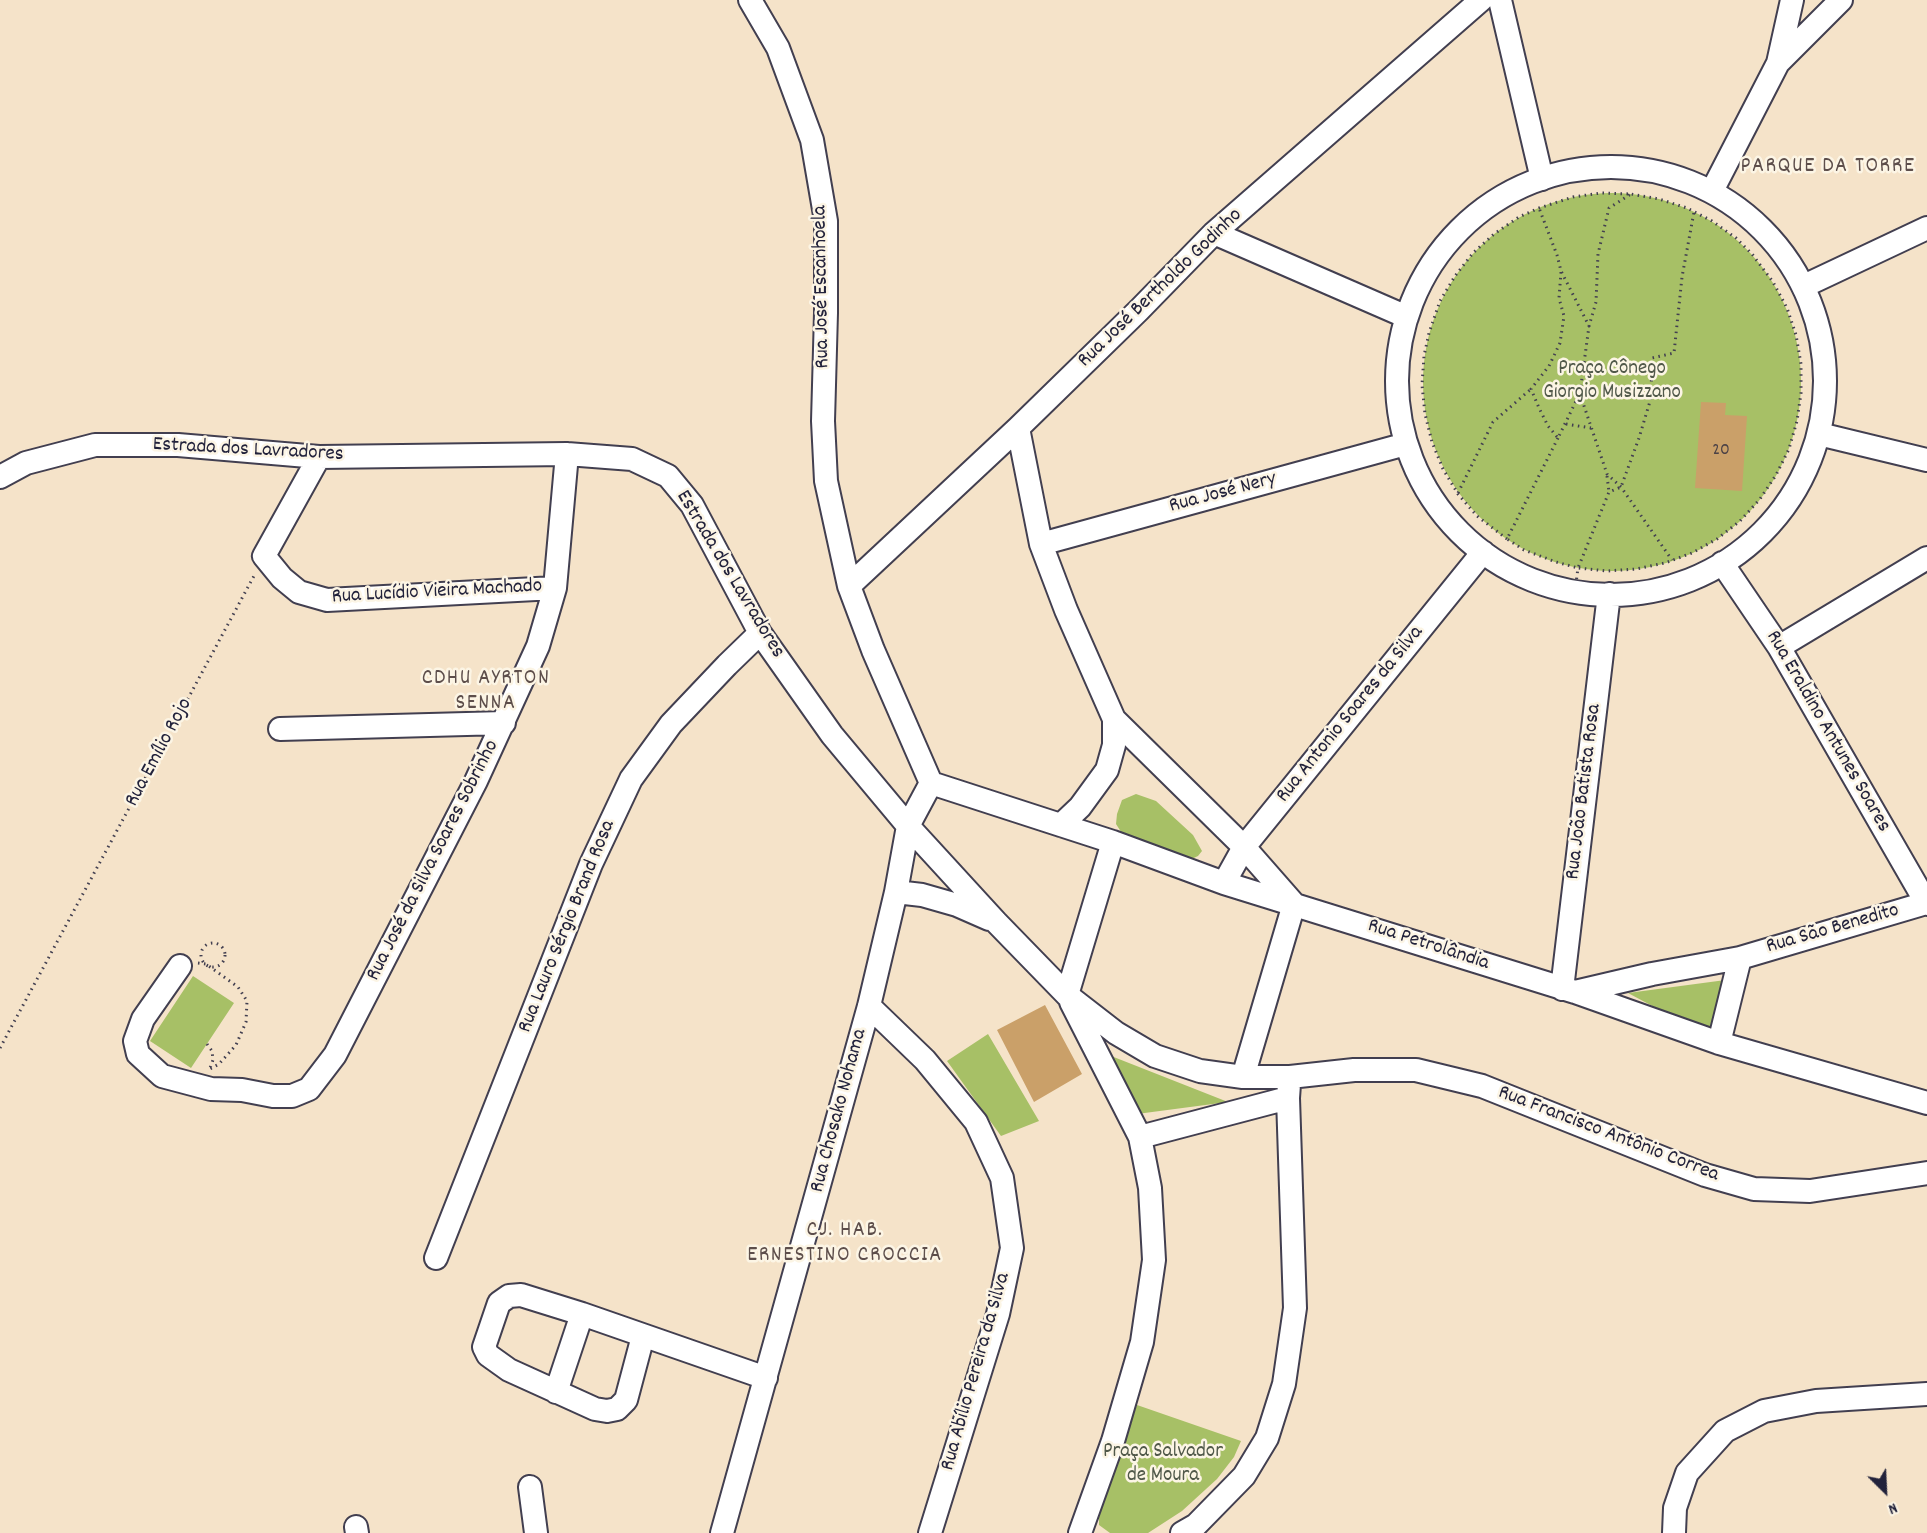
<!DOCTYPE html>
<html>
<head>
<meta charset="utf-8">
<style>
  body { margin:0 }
  #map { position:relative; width:1927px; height:1533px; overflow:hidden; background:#f5e3c9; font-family:Dekko,sans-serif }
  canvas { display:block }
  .north { position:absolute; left:1855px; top:1461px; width:60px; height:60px; -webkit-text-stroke:4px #fcf5e5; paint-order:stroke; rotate:156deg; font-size:16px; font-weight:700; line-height:24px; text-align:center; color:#22223b }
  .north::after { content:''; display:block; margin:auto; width:21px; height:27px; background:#22223b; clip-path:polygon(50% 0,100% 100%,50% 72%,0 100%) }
</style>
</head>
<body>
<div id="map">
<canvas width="1927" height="1533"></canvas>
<div class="north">N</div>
</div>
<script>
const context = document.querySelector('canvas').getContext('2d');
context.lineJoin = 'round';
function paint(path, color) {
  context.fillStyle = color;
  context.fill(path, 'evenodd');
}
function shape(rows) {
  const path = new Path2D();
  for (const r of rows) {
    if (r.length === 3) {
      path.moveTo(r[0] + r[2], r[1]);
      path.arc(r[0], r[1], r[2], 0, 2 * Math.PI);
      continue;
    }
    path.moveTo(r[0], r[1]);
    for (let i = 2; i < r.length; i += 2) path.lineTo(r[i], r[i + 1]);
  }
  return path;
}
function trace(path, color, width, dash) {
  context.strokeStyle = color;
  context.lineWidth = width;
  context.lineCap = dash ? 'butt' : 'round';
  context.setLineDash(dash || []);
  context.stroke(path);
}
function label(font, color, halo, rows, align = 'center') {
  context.font = font + ' Dekko,sans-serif';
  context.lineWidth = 5;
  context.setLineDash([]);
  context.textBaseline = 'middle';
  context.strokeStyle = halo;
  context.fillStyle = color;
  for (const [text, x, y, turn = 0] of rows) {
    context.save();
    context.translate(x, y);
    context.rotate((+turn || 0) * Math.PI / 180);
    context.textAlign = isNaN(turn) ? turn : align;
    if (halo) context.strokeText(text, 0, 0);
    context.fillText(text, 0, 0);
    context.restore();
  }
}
const green = shape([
  [1612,382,189],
  [1136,794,1156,801,1193,835,1202,851,1198,856,1183,863,1125,838,1116,824,1117,814,1122,800],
  [193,976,234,1003,191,1068,150,1041],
  [1733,979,1716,1040,1628,993],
  [988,1034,1039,1121,1001,1136,947,1061],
  [1101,1052,1228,1102,1137,1114],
  [1137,1405,1241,1441,1234,1457,1217,1479,1182,1511,1148,1533,1110,1533,1099,1525,1099,1517,1117,1452]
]);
const building = shape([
  [1701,402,1726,403,1725,415,1747,416,1742,491,1695,488],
  [1045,1005,1082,1074,1034,1102,997,1030]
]);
const path = shape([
  [1561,272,1559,298,1564,316,1560,343,1549,366,1531,389,1539,408,1548,426,1558,438,1580,393,1589,326],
  [1580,394,1607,474,1621,487,1672,560],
  [1566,424,1591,428],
  [1558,438,1507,539,1524,550,1556,562,1578,568,1609,492,1621,487,1639,438,1651,398,1652,358,1674,353,1682,277,1694,212],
  [1607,476,1609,492],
  [1458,493,1493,422,1531,389],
  [1507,539,1477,516,1458,494,1443,469,1432,442,1425,414,1422,385,1424,356,1429,333,1440,301,1455,276,1473,253,1494,234,1519,217,1539,208,1573,197,1601,193,1631,194,1609,208,1598,254,1596,302,1589,326,1561,271,1557,255,1539,208],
  [1575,591,1578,568,1607,571,1636,569,1665,563,1692,553,1717,539,1740,521,1760,499,1776,475,1789,449,1797,421,1801,393,1801,364,1796,335,1787,308,1773,282,1752,254,1736,238,1712,221,1687,208,1659,199,1631,194],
  [213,955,12],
  [198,963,206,964,238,987,247,1001,246,1022,236,1045,219,1064,210,1069],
  [207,1044,212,1051,213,1060,210,1068],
  [0,1048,255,574]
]);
const minor = shape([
  [750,0,778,48,812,140,826,221,826,313,823,421,826,481,849,586,873,650,931,783],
  [1500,0,1542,179],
  [1778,63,1841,0],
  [1611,381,214],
  [1712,191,1778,63,1792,0],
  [1214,233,1407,317],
  [1804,286,1927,228],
  [1018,428,1041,544,1066,610,1114,719,1244,847,1294,904,1243,1077],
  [1819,434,1927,460],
  [319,457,264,556,282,578,299,592,327,600,555,588],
  [0,477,26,463,95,445,178,445,319,457,567,454,632,459,668,476,692,505,760,633,832,735,908,826,996,922,1067,995,1116,1033,1155,1056,1200,1071,1243,1077,1290,1077,1354,1070,1416,1070,1482,1086,1705,1175,1754,1189,1810,1191,1927,1173],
  [1041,544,1406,444],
  [1722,563,1779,647,1927,904],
  [849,586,1018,428,1139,310,1214,233,1481,0],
  [1779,647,1927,558],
  [280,729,504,723],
  [931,783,1113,842,1224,883,1575,992,1719,1043,1927,1103],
  [1061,825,1080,807,1107,770,1114,745,1114,719],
  [1224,883,1244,847,1483,552],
  [896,892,922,895,957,905,989,919],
  [180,966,143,1019,135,1041,138,1054,162,1076,211,1089,242,1090,273,1096,292,1096,309,1089,335,1055,476,781,538,646,555,588,567,454],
  [1562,989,1609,594],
  [1575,992,1652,974,1740,958,1926,903],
  [1067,995,1113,842],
  [1071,1002,1140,1137,1150,1188,1154,1260,1142,1342,1113,1441,1080,1533],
  [869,1006,925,1060,976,1122,1002,1178,1012,1248,998,1314,930,1533],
  [1719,1043,1740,958],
  [1140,1137,1288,1098,1289,1084],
  [436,1258,591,864,631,779,671,724,727,665,760,633],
  [643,1336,626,1400,617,1409,607,1411,595,1409,509,1370,488,1355,484,1347,499,1303,509,1296,521,1295,582,1314,766,1378],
  [556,1392,582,1314],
  [530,1487,536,1533],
  [356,1527,357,1533],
  [722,1533,869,1006,896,892,908,826,931,783],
  [1182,1533,1196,1525,1244,1476,1267,1438,1284,1384,1295,1308,1288,1098],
  [1674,1533,1675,1508,1687,1473,1725,1431,1764,1411,1816,1401,1927,1394]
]);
const numberNames = [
  ["20",1721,452]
];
const streetNames = [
  ["Rua José Escanhoela",823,287,-91],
  ["Rua José Bertholdo Godinho",1161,289,-44],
  ["Estrada dos Lavradores",248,451,3],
  ["Rua José Nery",1223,494,-15],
  ["Estrada dos Lavradores",729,575,59],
  ["Rua Lucídio Vieira Machado",437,593,-3],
  ["Rua Antonio Soares da Silva",1351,715,-51],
  ["Rua Eraldino Antunes Soares",1827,732,60],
  ["Rua Emílio Rojo",160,753,-62],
  ["Rua João Batista Rosa",1585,792,-83],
  ["Rua José da Silva Soares Sobrinho",434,861,-63],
  ["Rua Lauro Sérgio Brand Rosa",568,927,-68],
  ["Rua São Benedito",1833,930,-16],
  ["Rua Petrolândia",1428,946,18],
  ["Rua Chosako Nohama",840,1111,-75],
  ["Rua Francisco Antônio Correa",1608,1135,21],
  ["Rua Abílio Pereira da Silva",977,1372,-74]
];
const parkNames = [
  ["Praça Cônego",1612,370],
  ["Giorgio Musizzano",1612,394],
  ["Praça Salvador",1163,1453],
  ["de Moura",1163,1477]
];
const neighbourhoodNames = [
  ["PARQUE DA TORRE",1828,168],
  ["CDHU AYRTON",486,680],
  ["SENNA",486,705],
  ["CJ. HAB.",845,1232],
  ["ERNESTINO CROCCIA",845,1257]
];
paint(green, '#a7c066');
paint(building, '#caa069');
trace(minor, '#423f50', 26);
trace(path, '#423f50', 3, [1.5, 4.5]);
trace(minor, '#fff', 22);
label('18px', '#4c4246', null, numberNames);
label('21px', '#22223b', '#fcf5e5', streetNames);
label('21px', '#51594a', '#fcf5e5', parkNames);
context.letterSpacing = '1.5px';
label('22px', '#5d4e4b', '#fcf5e5', neighbourhoodNames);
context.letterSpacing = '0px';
</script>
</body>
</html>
